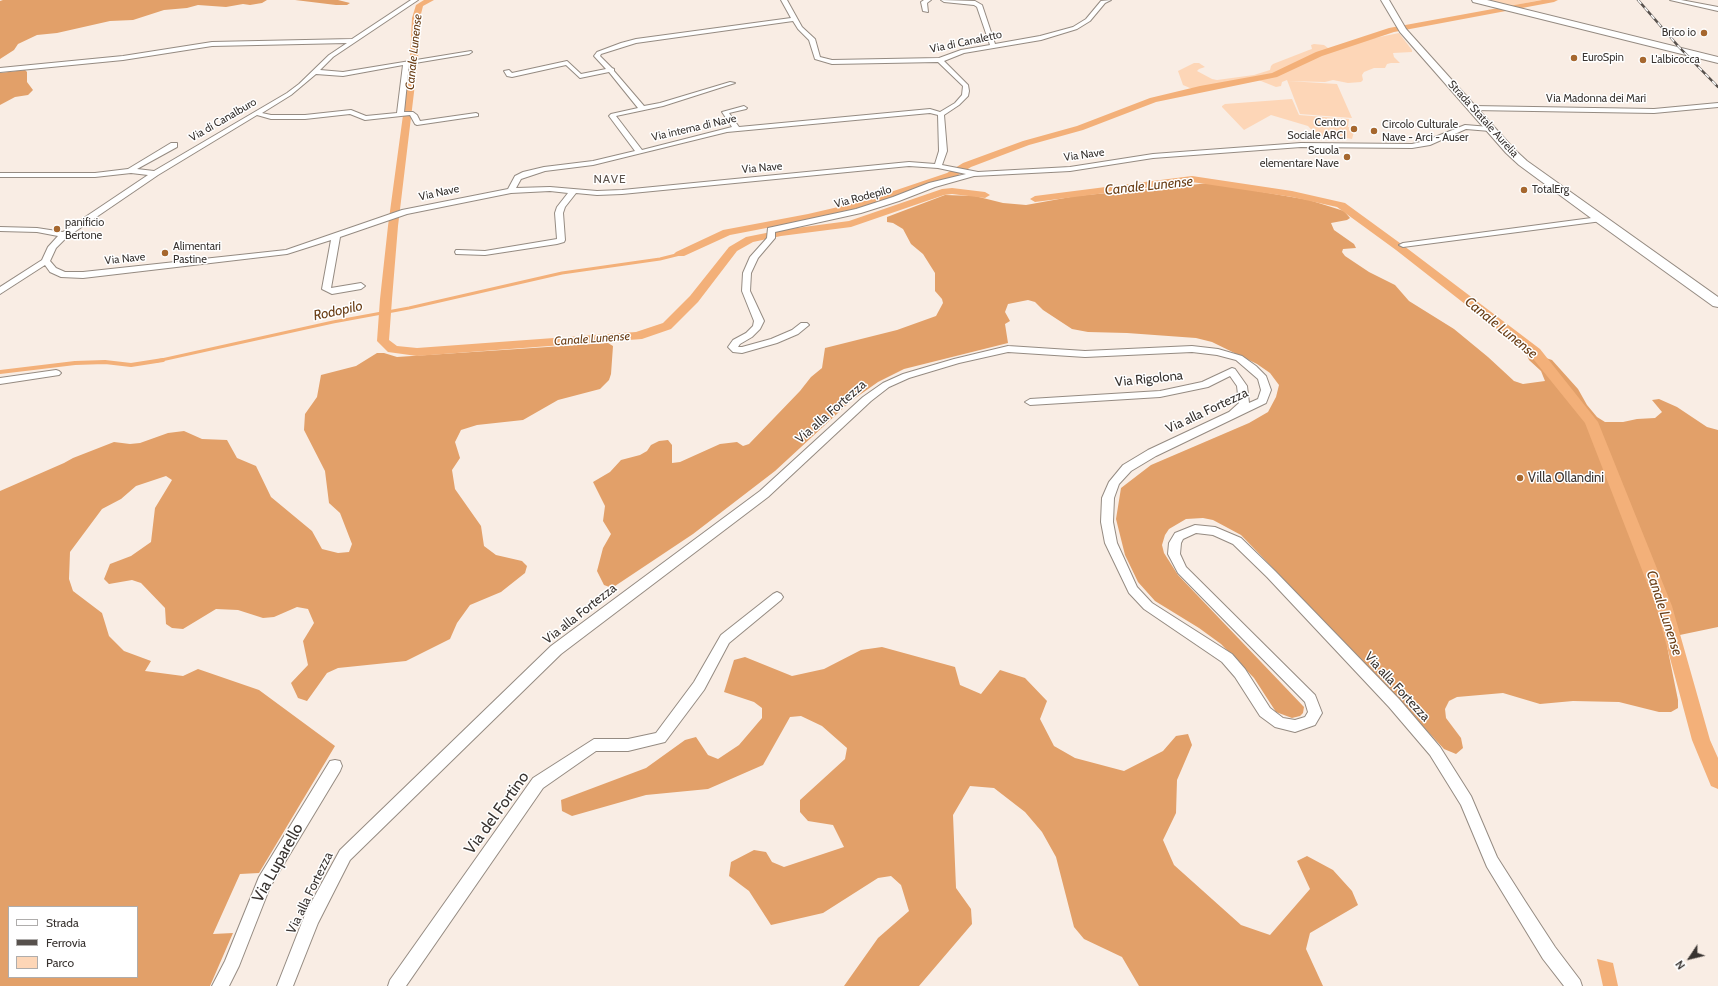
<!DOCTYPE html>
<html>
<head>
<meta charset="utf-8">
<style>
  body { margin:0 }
  #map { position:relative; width:1718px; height:986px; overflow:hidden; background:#f9ede4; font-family:Cabin,sans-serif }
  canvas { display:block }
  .legend { position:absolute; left:8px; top:906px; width:130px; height:72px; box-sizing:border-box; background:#fff; border:1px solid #afadac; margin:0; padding:5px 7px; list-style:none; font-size:12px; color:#383330 }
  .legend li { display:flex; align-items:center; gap:8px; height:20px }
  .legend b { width:20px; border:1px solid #afadac }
  .north { position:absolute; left:1670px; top:938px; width:40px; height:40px; -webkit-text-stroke:3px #fff; paint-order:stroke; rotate:235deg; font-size:11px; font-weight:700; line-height:16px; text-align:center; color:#383330 }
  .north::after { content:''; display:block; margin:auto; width:14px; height:18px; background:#383330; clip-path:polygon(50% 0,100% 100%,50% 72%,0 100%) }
</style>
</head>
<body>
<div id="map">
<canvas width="1718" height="986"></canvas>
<ul class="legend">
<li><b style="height:5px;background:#fff"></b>Strada</li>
<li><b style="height:5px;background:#57514d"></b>Ferrovia</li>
<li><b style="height:11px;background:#fdd6b7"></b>Parco</li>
</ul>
<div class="north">N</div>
</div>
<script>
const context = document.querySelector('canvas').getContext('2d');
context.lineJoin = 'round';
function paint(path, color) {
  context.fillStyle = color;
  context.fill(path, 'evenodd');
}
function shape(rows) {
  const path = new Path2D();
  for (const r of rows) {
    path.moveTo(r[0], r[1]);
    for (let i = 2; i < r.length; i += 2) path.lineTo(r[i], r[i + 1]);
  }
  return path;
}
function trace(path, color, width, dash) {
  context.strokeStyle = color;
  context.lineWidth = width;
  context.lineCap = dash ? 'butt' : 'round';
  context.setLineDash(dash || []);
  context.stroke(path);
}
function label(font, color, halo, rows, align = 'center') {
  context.font = font + ' Cabin,sans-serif';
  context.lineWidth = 3;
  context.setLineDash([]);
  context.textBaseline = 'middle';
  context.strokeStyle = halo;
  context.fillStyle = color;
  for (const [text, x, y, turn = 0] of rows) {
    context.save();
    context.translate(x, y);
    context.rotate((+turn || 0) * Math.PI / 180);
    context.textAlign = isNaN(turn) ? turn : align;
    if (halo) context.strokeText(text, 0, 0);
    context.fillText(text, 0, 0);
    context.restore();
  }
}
const green = shape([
  [1485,0,1541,0,1511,6],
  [1399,33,1412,50,1412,52,1393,53,1394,57,1400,63,1391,63,1387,64,1385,68,1374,68,1364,72,1362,75,1363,80,1361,82,1348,83,1333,80,1325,82,1288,81,1337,84,1352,118,1300,114,1287,80,1282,82,1281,86,1276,87,1256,79,1196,88,1190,88,1183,85,1178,71,1194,63,1199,63,1205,67,1199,69,1197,71,1212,79,1217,80,1254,75,1270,70,1271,66,1273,64,1309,50,1312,49,1311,45,1314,44,1324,45,1332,51,1365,40],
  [1292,99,1299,115,1349,119,1348,127,1355,128,1352,139,1333,136,1317,136,1308,126,1271,115,1244,130,1222,107,1222,106,1225,104]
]);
const forest = shape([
  [3,0,267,0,262,3,250,5,243,4,226,7,198,5,187,8,164,10,133,20,110,21,57,33,37,35,18,44,14,50,0,59,0,1],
  [295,0,338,0,350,3,347,5,336,5],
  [25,70,27,72,27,82,33,90,28,95,15,97,0,105,0,73],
  [1210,183,1309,200,1344,211,1350,218,1347,220,1331,223,1334,230,1354,244,1356,248,1343,249,1342,252,1345,256,1369,272,1395,285,1409,301,1454,329,1488,357,1514,381,1523,384,1545,381,1541,371,1529,360,1527,355,1534,354,1552,360,1578,389,1587,405,1597,417,1605,422,1623,422,1637,419,1655,418,1662,412,1652,400,1659,399,1677,407,1707,427,1718,430,1718,627,1675,636,1667,646,1678,700,1678,708,1671,712,1659,712,1619,702,1573,701,1540,704,1503,693,1457,697,1449,701,1445,709,1446,718,1461,738,1463,748,1456,754,1444,749,1356,654,1241,535,1213,520,1203,518,1186,519,1169,529,1165,535,1162,545,1164,553,1178,575,1304,707,1303,713,1300,716,1292,718,1276,712,1254,678,1221,644,1199,628,1155,601,1138,582,1125,555,1116,519,1121,488,1151,465,1249,423,1268,412,1276,397,1279,385,1270,373,1257,364,1212,342,1196,338,1127,333,1088,332,1072,329,1043,310,1035,302,1028,300,1008,304,1005,312,1010,321,1005,324,1008,343,904,369,878,382,851,401,775,471,693,534,612,588,604,585,597,571,603,548,611,534,603,521,605,506,593,482,610,472,621,460,640,455,647,451,651,445,659,441,668,440,672,445,672,463,680,462,720,444,737,442,743,446,749,444,800,391,811,377,822,368,825,348,897,330,936,316,943,303,942,299,935,291,935,273,923,254,911,244,903,229,893,223,887,222,887,217,945,195,975,196,1003,203,1026,205,1076,196],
  [608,343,613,346,611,374,609,380,600,389,558,400,523,420,477,425,461,430,455,442,460,458,452,470,455,489,481,526,484,546,496,555,522,561,527,566,525,573,501,592,470,605,457,623,450,639,406,661,338,668,327,673,307,701,298,698,291,683,308,665,303,641,314,623,308,609,297,607,274,617,263,618,238,610,216,609,183,629,172,628,166,624,165,608,141,583,132,580,109,584,104,579,110,564,131,556,151,542,155,508,172,480,166,476,136,486,121,499,102,509,70,552,69,579,73,591,102,613,109,636,124,651,151,661,145,671,183,676,198,669,259,690,335,746,259,873,240,874,213,934,233,933,210,986,0,986,0,491,64,463,73,458,114,442,130,444,140,443,168,433,184,431,202,439,227,440,237,458,256,466,271,497,312,531,322,549,338,553,349,552,352,544,340,513,329,503,325,471,304,430,305,414,317,397,321,375,356,366,377,353,384,353,397,357],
  [9,907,137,907,137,977,9,977],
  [882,647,955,667,960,685,981,694,1000,670,1025,678,1047,701,1040,719,1054,746,1075,758,1124,771,1163,751,1176,736,1188,734,1192,745,1177,780,1176,813,1163,840,1174,865,1241,925,1270,935,1310,889,1297,861,1307,856,1333,870,1352,891,1358,905,1310,933,1306,949,1323,986,1139,986,1122,957,1084,939,1074,927,1056,857,1042,832,1025,812,994,788,970,786,953,815,956,888,971,909,972,924,919,986,844,986,878,938,909,911,901,885,891,876,878,878,823,913,771,925,749,891,729,876,731,862,754,850,766,852,772,862,784,867,844,847,833,825,808,821,800,812,800,800,845,759,847,748,822,726,801,716,790,717,763,765,708,789,646,795,572,816,562,811,561,800,646,768,685,740,696,737,708,755,718,759,739,745,762,718,762,708,754,702,724,692,734,660,745,657,792,676,824,669,861,650]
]);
const water = shape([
  [1597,959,1613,963,1618,986,1603,986]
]);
const streamFar1 = shape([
  [157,361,333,322,409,308,562,273,660,259,680,254]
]);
const stream = shape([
  [0,372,75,363,105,362,131,365,163,360]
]);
const canal = shape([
  [424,0,434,0,423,6,420,18,418,59,398,226,392,299,389,340,397,346,417,348,636,332,663,323,690,296,729,247,746,237,781,230,849,221,942,189,952,188,985,192,990,195,985,198,952,194,944,195,851,227,781,236,753,242,737,251,698,302,671,329,642,339,417,356,388,352,377,341,380,299,388,226,403,115,405,113,403,111,410,59,412,18,416,5,424,0],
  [1542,0,1558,0,1554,2,1394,32,1322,56,1277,77,1156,102,1083,130,1029,145,971,167,955,177,871,205,808,220,730,235,684,256,676,256,674,254,676,252,723,230,808,214,864,201,947,173,963,163,1023,141,1077,126,1150,98,1200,86,1272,73,1316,52,1389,28,1542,0],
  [1192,176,1292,191,1345,203,1404,246,1540,349,1598,422,1672,606,1710,740,1718,758,1718,789,1711,786,1692,740,1656,606,1585,423,1530,355,1396,250,1337,207,1292,197,1192,182,1035,202,1030,199,1035,196,1192,176]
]);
const street = shape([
  [411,0,418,0,333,57,320,70,343,72,471,51,472,52,469,54,409,64,404,112,413,112,417,115,420,121,476,113,478,114,478,116,417,125,415,124,410,115,365,120,350,114,305,119,271,119,257,115,158,175,67,237,56,248,50,261,56,268,65,272,83,272,286,250,402,210,508,189,515,176,523,172,544,167,593,161,635,151,609,116,611,114,638,108,609,72,580,78,566,65,512,77,507,76,504,71,509,70,512,73,567,61,581,74,606,69,594,56,597,52,621,43,636,39,791,18,781,0,787,0,802,27,815,39,820,57,832,60,939,58,961,50,990,45,977,7,974,5,944,2,941,0,975,1,982,5,995,44,1040,36,1073,27,1086,19,1101,1,1111,0,1105,3,1090,21,1077,29,1041,40,964,53,944,61,968,85,969,91,968,96,959,105,944,115,947,151,942,165,978,172,1070,167,1153,154,1301,143,1412,144,1425,141,1465,125,1490,127,1493,129,1490,131,1466,129,1430,145,1412,148,1301,147,1153,158,1070,171,974,176,935,187,899,201,861,213,775,232,775,238,758,258,751,273,750,291,764,321,760,329,752,337,740,344,738,347,742,347,771,339,792,330,801,323,807,323,809,325,798,334,777,343,742,353,733,352,728,347,733,340,746,333,753,326,754,321,742,291,743,273,750,257,767,238,768,228,856,209,893,197,929,183,966,174,938,168,909,166,622,194,597,195,576,193,565,207,563,213,565,240,564,242,557,244,485,255,456,254,455,252,456,250,459,250,485,251,557,239,555,213,557,207,568,193,550,191,511,193,407,214,340,237,331,288,361,283,365,286,361,289,332,294,322,289,331,240,287,254,83,278,61,277,50,272,45,265,0,294,0,287,42,260,48,247,58,236,37,232,0,231,0,227,37,228,63,232,148,175,131,173,95,177,0,177,0,173,95,173,128,169,171,143,177,143,177,147,137,169,154,171,287,93,299,84,329,55,347,43,212,46,123,60,0,72,0,68,123,56,212,42,352,39,411,0],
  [793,21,798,29,809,40,815,59,832,64,938,62,963,86,962,95,955,103,940,112,930,109,739,127,729,113,746,109,747,108,744,106,722,112,732,127,642,150,616,116,663,106,735,83,730,82,660,103,644,106,614,71,614,69,612,68,600,56,601,54,636,43,793,21],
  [403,65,397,113,366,116,351,110,305,115,271,115,262,113,291,95,316,74,343,76,403,65],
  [930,113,938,115,939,151,935,164,909,162,622,190,597,191,550,187,516,188,521,179,545,171,593,165,727,132,930,113],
  [924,0,931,0,927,3,928,12,923,11,921,2,924,0],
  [1670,0,1681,0,1718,7,1718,11,1670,0],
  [1718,103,1718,107,1654,113,1473,110,1470,108,1473,106,1654,109,1718,103],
  [1599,217,1602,217,1602,221,1403,247,1399,245,1403,243,1599,217],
  [1008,346,1085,351,1192,346,1218,349,1242,356,1256,366,1266,376,1271,390,1266,403,1156,456,1131,471,1119,484,1114,498,1113,522,1117,543,1137,587,1152,603,1232,654,1245,669,1270,708,1283,718,1295,720,1305,717,1308,712,1305,702,1178,573,1168,554,1169,543,1175,533,1195,525,1215,527,1241,538,1275,571,1399,699,1440,747,1471,796,1497,857,1525,901,1555,947,1580,980,1582,986,1564,986,1543,959,1487,867,1461,805,1430,755,1389,707,1267,577,1233,544,1213,535,1196,533,1183,539,1181,543,1180,554,1186,567,1315,695,1322,713,1315,725,1295,732,1275,727,1260,716,1235,677,1222,662,1144,609,1129,593,1105,543,1101,522,1102,498,1109,482,1123,465,1148,450,1229,412,1239,403,1237,386,1230,376,1208,387,1160,397,1030,405,1025,402,1030,399,1160,391,1202,382,1232,368,1235,369,1247,386,1249,403,1258,399,1261,390,1258,379,1236,360,1217,355,1192,352,1085,357,1008,352,959,363,909,378,889,387,871,401,768,497,561,654,350,860,318,923,293,986,277,986,306,912,340,850,551,646,760,491,863,397,883,383,903,374,954,359,1008,346],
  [56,370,59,371,61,373,59,375,0,384,0,378,56,370],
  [777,592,781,594,783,597,781,600,729,643,704,690,665,742,628,751,596,751,543,788,406,986,388,986,390,980,533,778,594,739,628,739,656,733,694,682,721,635,773,594,777,592],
  [335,760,340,761,342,766,340,771,270,887,239,966,229,986,212,986,225,961,259,877,330,761,335,760]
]);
const secondary = shape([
  [1381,0,1389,0,1406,29,1514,149,1527,161,1718,297,1718,307,1713,306,1595,221,1519,165,1506,153,1400,32,1381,0]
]);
const primary = shape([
  [1472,0,1487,0,1718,57,1718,63,1473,2,1472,0]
]);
const rail = shape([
  [1638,0,1679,47,1718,87]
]);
const markers = [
  [1704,33,4,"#a6672e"],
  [1574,58,4,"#a6672e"],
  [1643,60,4,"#a6672e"],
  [1354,129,4,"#a6672e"],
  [1374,131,4,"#a6672e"],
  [1347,157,4,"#a6672e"],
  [1524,190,4,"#a6672e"],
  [57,229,4,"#a6672e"],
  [165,253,4,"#a6672e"],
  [1520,478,4,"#a6672e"]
];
const farPoinames = [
  ["Brico io",1696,33,"right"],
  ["EuroSpin",1582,58],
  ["L'albicocca",1651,60],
  ["Centro",1346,123,"right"],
  ["Sociale ARCI",1346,136,"right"],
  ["Circolo Culturale",1382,125],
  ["Nave - Arci - Auser",1382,138],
  ["Scuola",1339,151,"right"],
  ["elementare Nave",1339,164,"right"],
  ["TotalErg",1532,190],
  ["panificio",65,223],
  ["Bertone",65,236],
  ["Alimentari",173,247],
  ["Pastine",173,260]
];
const farStreetnames = [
  ["Via di Canaletto",966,42,-12],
  ["Via Madonna dei Mari",1596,99],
  ["Strada Statale Aurelia",1483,119,48],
  ["Via di Canalburo",223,120,-30],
  ["Via interna di Nave",694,128,-13],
  ["Via Nave",1084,155,-8],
  ["Via Nave",762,168,-5],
  ["Via Nave",439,193,-12],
  ["Via Rodepilo",863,197,-15],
  ["Via Nave",125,259,-6]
];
const farWaternames = [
  ["Canale Lunense",414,52,-84],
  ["Canale Lunense",592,339,-4]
];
const farNeighbourhoodnames = [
  ["NAVE",610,179]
];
const streetNames = [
  ["Via Rigolona",1149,379,-6],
  ["Via alla Fortezza",1207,411,-25],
  ["Via alla Fortezza",831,412,-41],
  ["Via alla Fortezza",580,614,-38],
  ["Via alla Fortezza",1397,687,47],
  ["Via alla Fortezza",310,893,-64]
];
const poiNames = [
  ["Villa Ollandini",1528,478]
];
const waterNames = [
  ["Canale Lunense",1149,186,-6],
  ["Rodopilo",338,311,-12],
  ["Canale Lunense",1501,328,39],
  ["Canale Lunense",1664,613,72]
];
const nearStreetnames = [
  ["Via del Fortino",497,813,-54],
  ["Via Luparello",278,863,-61]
];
paint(green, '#fdd6b7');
paint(forest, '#e2a069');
paint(water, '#f3b079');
trace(streamFar1, '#f3b079', 3);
trace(stream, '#f3b079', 4);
paint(canal, '#f3b079');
trace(street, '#958b82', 2);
trace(secondary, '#958b82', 2);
trace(primary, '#958b82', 2);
paint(street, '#fff');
paint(secondary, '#fff');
paint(primary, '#fff');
trace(rail, '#57514d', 2.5);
trace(rail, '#fff', 1.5, [5]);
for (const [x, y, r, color] of markers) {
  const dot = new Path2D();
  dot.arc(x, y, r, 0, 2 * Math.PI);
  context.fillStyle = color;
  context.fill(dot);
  trace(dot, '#fff', 1.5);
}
label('11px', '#383330', '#fff', farPoinames, 'left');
label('11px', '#383330', '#fff', farStreetnames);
label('italic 12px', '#6b3f17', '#fff', farWaternames);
context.letterSpacing = '1px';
label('12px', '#5d534c', '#fff', farNeighbourhoodnames);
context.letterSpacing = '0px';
label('13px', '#383330', '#fff', streetNames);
label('13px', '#383330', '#fff', poiNames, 'left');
label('italic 14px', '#6b3f17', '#fff', waterNames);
label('16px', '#383330', '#fff', nearStreetnames);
</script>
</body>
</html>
